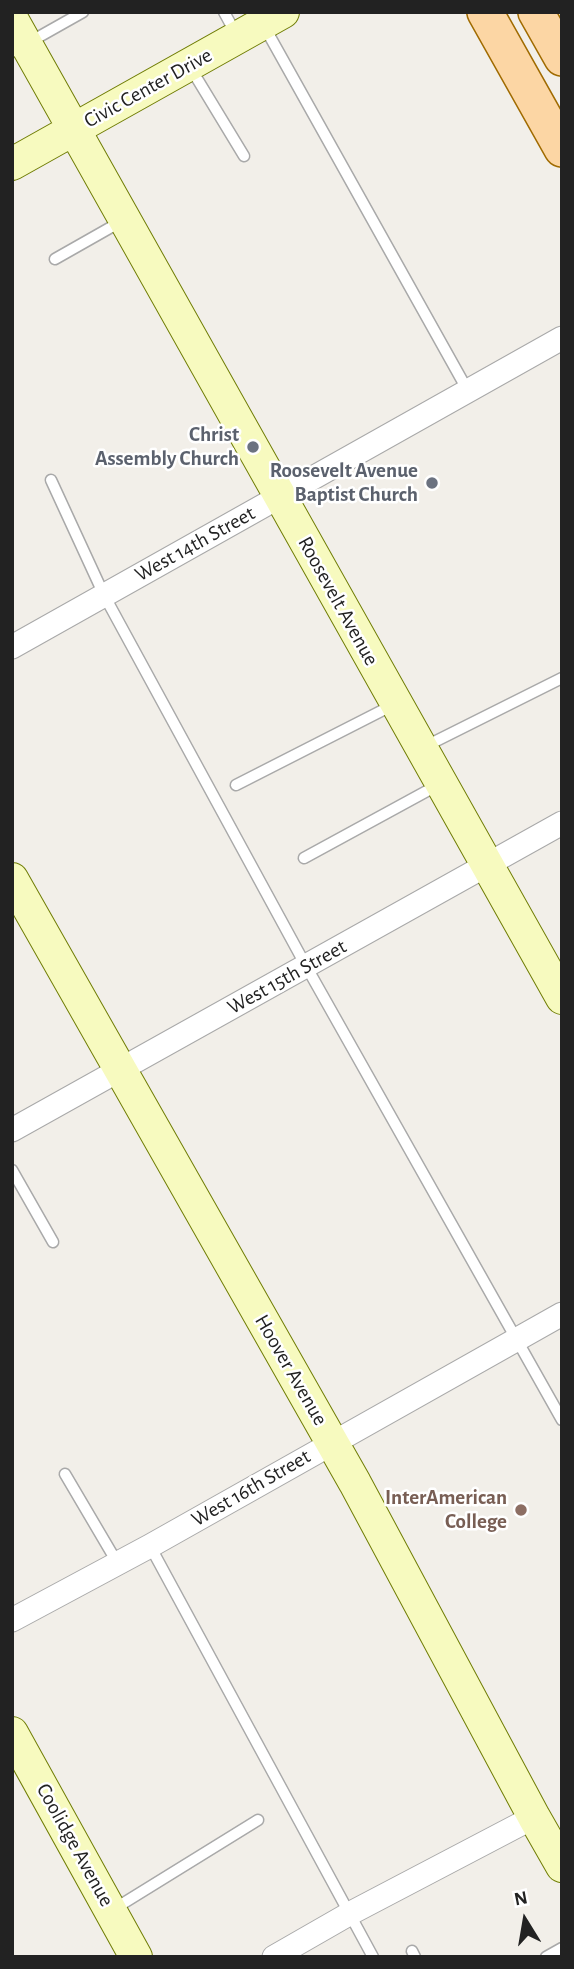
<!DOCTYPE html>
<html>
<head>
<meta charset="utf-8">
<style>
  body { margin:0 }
  #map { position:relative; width:574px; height:1969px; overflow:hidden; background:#f2efe9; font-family:"Alegreya Sans",sans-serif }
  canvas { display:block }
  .frame { position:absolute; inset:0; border:14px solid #222; pointer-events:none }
  .north { position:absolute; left:490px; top:1885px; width:70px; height:70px; -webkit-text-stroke:5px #fff; paint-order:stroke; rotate:349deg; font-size:19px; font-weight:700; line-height:28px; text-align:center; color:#222 }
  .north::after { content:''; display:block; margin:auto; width:24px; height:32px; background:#222; clip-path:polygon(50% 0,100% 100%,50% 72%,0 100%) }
</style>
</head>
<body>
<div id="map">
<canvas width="574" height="1969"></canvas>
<div class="frame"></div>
<div class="north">N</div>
</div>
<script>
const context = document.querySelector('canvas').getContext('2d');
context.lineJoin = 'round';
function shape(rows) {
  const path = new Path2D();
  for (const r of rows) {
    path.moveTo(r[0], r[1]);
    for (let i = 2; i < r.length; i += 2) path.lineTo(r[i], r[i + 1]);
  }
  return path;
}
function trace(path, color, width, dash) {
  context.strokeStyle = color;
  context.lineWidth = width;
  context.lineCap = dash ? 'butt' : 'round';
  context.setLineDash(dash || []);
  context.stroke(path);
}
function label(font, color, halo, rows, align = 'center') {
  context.font = font + ' "Alegreya Sans",sans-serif';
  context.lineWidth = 5;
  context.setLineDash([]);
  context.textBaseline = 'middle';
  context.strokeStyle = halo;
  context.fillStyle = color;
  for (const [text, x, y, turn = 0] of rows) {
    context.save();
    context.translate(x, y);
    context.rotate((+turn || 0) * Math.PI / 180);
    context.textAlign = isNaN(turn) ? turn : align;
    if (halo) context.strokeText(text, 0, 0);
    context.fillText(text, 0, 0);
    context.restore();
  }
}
const lane = shape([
  [224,12,236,34],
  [264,26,468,391],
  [12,52,83,12],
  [190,67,244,156],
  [55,259,122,221],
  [51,480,104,595,306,966,562,1420],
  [424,747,562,678],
  [236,785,393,705],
  [304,858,438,785],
  [12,1170,53,1242],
  [65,1474,118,1564],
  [150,1546,373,1957],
  [114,1909,258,1820],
  [412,1951,415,1957],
  [546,1957,562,1948]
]);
const street = shape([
  [12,647,562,338],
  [12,1130,562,823],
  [12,1620,150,1546,562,1314],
  [274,1957,349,1914,534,1817]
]);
const secondary = shape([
  [12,19,562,998],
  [12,164,283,12],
  [12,879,355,1483,534,1817,562,1866],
  [12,1733,136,1957]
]);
const primary = shape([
  [485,12,562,149],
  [536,12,562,58]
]);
const markers = [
  [253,447,7,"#6b7280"],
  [432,483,7,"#6b7280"],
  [521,1510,7,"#8d6e63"]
];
const streetNames = [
  ["Civic Center Drive",148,88,-29],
  ["West 14th Street",195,544,-29],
  ["Roosevelt Avenue",338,601,61],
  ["West 15th Street",287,977,-29],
  ["Hoover Avenue",291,1370,60],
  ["West 16th Street",251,1488,-30],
  ["Coolidge Avenue",75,1845,61]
];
const worshipNames = [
  ["Christ",239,435],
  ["Assembly Church",239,459],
  ["Roosevelt Avenue",418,471],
  ["Baptist Church",418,495]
];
const educationNames = [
  ["InterAmerican",507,1498],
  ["College",507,1522]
];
trace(lane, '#a9a9a9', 13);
trace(street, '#a9a9a9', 25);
trace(secondary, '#707d05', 34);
trace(primary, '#a06b00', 38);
trace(lane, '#fff', 10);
trace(street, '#fff', 23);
trace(secondary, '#f7fabf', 32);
trace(primary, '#fcd6a4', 35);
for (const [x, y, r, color] of markers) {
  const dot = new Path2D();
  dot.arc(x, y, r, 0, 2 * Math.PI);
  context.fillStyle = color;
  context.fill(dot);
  trace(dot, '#fff', 2.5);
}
label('21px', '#222', '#fff', streetNames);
label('bold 21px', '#5b616d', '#fff', worshipNames, 'right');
label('bold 21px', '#785e54', '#fff', educationNames, 'right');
</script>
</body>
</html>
